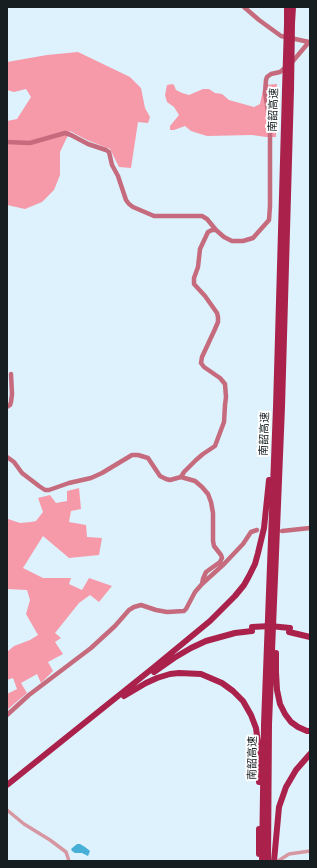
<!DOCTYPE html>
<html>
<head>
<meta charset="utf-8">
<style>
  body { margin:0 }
  #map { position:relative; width:317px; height:868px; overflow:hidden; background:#ddf2fc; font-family:"DejaVu Sans",sans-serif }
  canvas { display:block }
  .frame { position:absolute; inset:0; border:8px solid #161e21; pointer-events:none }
</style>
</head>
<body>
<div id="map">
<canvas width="317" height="868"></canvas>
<div class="frame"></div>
</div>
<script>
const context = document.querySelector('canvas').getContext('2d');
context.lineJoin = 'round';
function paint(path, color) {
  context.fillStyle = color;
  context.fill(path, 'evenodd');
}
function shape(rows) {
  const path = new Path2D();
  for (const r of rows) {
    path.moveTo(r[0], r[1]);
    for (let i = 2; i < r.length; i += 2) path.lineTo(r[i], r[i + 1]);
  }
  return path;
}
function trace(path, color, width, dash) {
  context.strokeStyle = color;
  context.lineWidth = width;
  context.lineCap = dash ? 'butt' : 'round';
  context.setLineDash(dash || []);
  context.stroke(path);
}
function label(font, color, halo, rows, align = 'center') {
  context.font = font + ' "DejaVu Sans","Noto Sans SC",sans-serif';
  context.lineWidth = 4;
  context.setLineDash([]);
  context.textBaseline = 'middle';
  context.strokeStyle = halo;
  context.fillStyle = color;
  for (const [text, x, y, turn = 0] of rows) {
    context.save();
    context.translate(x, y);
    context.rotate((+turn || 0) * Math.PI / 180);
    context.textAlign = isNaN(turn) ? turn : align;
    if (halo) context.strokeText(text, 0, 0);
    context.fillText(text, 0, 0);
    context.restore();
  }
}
const forest = shape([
  [78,52,130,77,141,88,145,108,150,117,148,123,138,122,131,168,119,167,110,149,87,140,70,131,60,152,60,175,54,190,42,202,25,209,7,205,7,121,17,119,31,97,26,89,14,92,7,90,7,62,47,55],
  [172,84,174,85,176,90,182,93,189,95,203,89,209,89,215,93,222,94,229,100,254,107,260,104,264,85,277,84,276,137,266,137,252,135,207,136,191,131,185,126,174,130,170,130,170,126,179,115,174,107,167,102,165,95,167,85],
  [79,488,81,509,71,511,69,522,86,525,87,537,102,538,99,555,69,558,43,536,23,568,43,578,71,578,69,584,82,590,89,578,112,586,99,602,90,595,79,603,55,633,61,638,55,642,63,654,48,662,53,671,41,683,37,674,21,683,27,693,7,710,7,694,17,689,13,678,7,680,7,652,14,646,30,640,38,635,26,614,30,600,27,590,7,589,7,518,8,519,20,523,31,522,36,521,43,512,38,498,50,495,56,503,67,501,67,491]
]);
const water = shape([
  [77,844,80,844,85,847,90,851,88,856,82,853,75,853,72,851,71,849]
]);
const street = shape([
  [7,810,24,824,50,840,66,852,69,861],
  [278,861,289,854,310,851]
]);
const secondary = shape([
  [244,7,259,20,281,36,309,42],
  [7,142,30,143,65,133,71,135,88,144,106,150,109,152,112,165,118,176,126,200,129,204,133,207,154,216,202,216,207,219,216,230],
  [7,407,10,405,11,402,12,394,11,374],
  [7,457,14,462,22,473,39,486,45,490,49,490,69,483,91,478,102,473,132,455,138,455,148,458,160,476,166,479,170,480,181,477,195,481,202,487,208,494,211,502,213,513,213,541,214,546,221,555,222,558,220,562,206,572,203,579,202,584],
  [181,477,184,472,196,460,203,454,215,446,224,422,225,405,226,397,225,384,220,378,204,367,201,363,202,357,215,329,218,322,218,317,217,313,205,296,194,284,194,278,198,267,200,249,208,232,212,230,216,230,224,237,232,241,243,241,253,238,269,220,270,206,270,133,269,117,265,93,266,80,267,77,271,74,280,72,293,61,309,42,310,42],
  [282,531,310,528],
  [7,715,29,695,91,648,115,626,129,610,134,607,141,605,156,610,167,612,184,611,186,609,195,592,202,584,224,564,243,544,251,532,257,530]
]);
const highway = shape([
  [292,23,293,7],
  [287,24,287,7],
  [289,632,310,637],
  [276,653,276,672,277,690,280,704,285,714,291,722,298,727,307,731,310,731],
  [154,672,174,658,191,648,206,641,235,633,252,631],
  [124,696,146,683,157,678,170,674,179,673,201,674,222,683,233,691,243,701,251,715,256,728,259,750,259,782],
  [7,785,153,668,210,621,235,596,244,585,249,576,255,564,258,553,264,528,269,480],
  [259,829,259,854],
  [262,861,264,724,276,407,285,90],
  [268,861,269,724,282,407,291,90],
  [274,861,279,807,286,787,296,770,310,754]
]);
const highwayBridge = shape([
  [285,90,287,24],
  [291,90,292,23],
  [252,627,270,626,290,628]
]);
const streetNames = [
  ["南韶高速",274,110,-88],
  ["南韶高速",265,434,-88],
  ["南韶高速",253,758,-89]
];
paint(forest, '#f69aaa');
paint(water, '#45afd8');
trace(street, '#d797a2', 3.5);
trace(secondary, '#c66b7d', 4.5);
trace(highway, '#aa224c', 6);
trace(highwayBridge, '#aa224c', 6);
label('11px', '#161e21', '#fff', streetNames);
</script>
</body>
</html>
